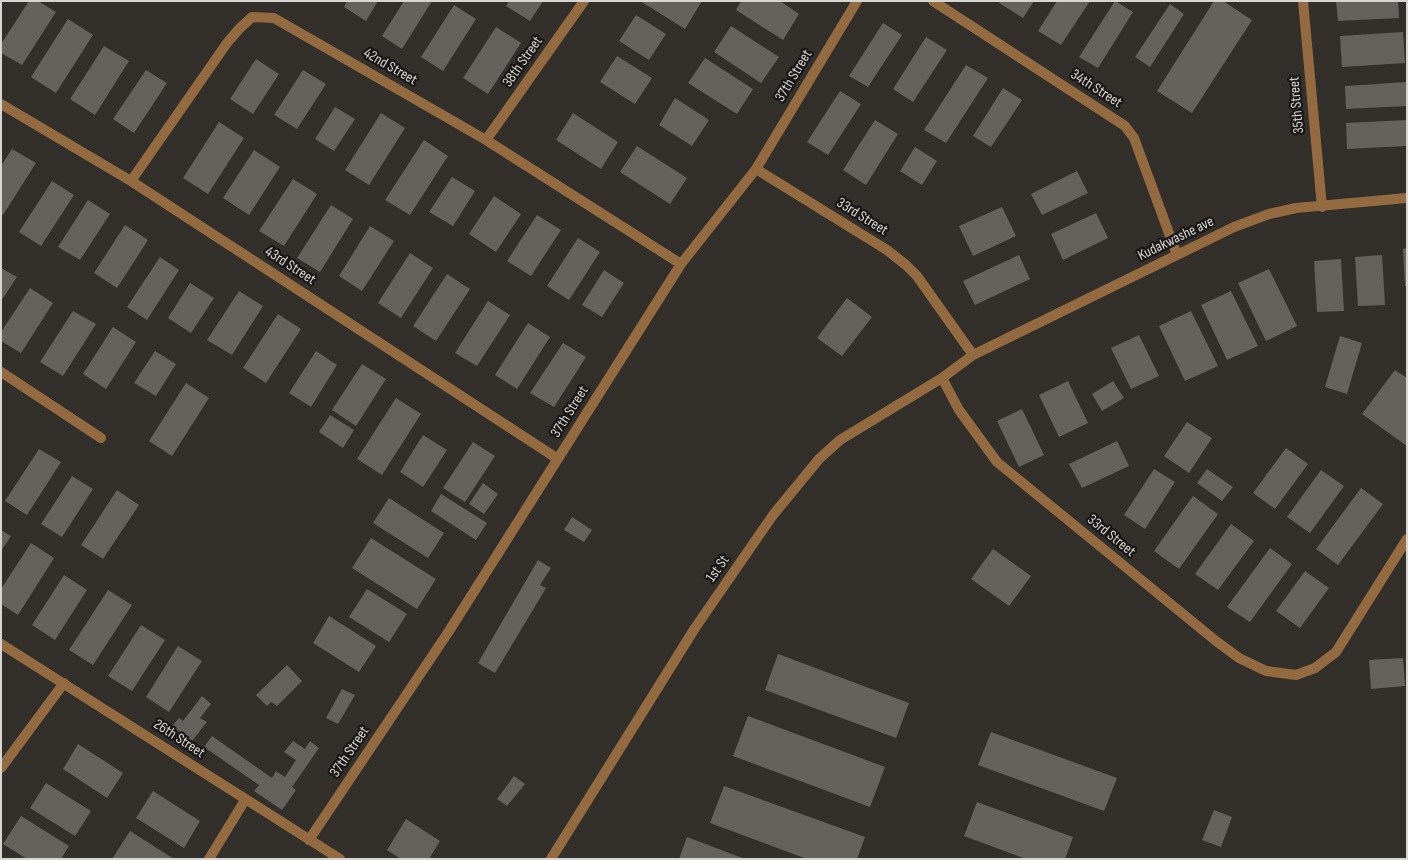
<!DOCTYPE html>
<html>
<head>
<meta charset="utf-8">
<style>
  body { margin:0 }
  #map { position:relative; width:1408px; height:860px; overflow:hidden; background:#33302c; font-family:"Sofia Sans Condensed",sans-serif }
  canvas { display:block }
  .frame { position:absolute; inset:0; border:2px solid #d7d5d2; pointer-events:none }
</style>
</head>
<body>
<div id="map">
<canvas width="1408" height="860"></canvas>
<div class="frame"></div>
</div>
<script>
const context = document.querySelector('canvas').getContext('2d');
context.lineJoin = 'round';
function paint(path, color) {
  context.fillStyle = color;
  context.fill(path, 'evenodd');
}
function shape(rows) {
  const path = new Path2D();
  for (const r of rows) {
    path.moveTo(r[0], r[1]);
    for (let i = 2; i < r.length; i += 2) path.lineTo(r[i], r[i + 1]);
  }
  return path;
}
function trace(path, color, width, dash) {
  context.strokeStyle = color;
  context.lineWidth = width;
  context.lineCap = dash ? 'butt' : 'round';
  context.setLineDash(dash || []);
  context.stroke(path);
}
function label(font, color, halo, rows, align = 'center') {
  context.font = font + ' "Sofia Sans Condensed",sans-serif';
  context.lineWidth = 4.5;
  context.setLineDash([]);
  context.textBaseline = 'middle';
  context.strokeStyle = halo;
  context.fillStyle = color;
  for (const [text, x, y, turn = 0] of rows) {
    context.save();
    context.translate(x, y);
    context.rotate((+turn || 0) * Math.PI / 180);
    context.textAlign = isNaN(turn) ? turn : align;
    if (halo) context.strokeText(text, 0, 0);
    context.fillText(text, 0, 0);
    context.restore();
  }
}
const building = shape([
  [29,1,38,1,56,12,22,65,1,53,1,44],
  [347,1,378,1,366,21,344,7],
  [404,1,432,1,402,49,382,36],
  [509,1,543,1,530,21,506,6],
  [640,1,702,1,685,29],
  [741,1,780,1,799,14,783,40,736,10],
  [1000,1,1034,1,1023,18,999,3],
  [1057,1,1090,1,1061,45,1038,31],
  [1115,1,1133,12,1098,68,1079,57],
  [1214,1,1223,1,1252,20,1192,113,1157,91],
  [1336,1,1398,1,1399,18,1338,21],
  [1170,4,1184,14,1150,67,1135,57],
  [454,5,476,19,443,71,421,57],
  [636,15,666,34,649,60,619,41],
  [68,19,93,35,56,93,31,77],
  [883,23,902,35,868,87,849,76],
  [731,26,779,57,761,83,714,52],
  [496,27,521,43,488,94,463,78],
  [1403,32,1405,63,1342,67,1340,36],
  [926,37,947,50,913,102,893,89],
  [104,46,129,61,95,115,70,99],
  [617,56,652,78,635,104,600,82],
  [705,58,753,89,737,114,688,83],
  [256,59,279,74,253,114,230,99],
  [966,65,988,78,946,143,924,130],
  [146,70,167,83,134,133,113,119],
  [303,70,326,84,297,129,274,115],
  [1407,82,1407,106,1346,109,1345,86],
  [1003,88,1022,100,991,147,973,136],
  [840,91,861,104,828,155,807,142],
  [675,98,709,120,692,146,659,125],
  [335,107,355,119,334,151,315,139],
  [381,113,405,128,369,185,345,170],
  [573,113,618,142,601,169,556,140],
  [875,120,898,134,866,185,843,170],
  [1407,120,1407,146,1347,149,1346,123],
  [219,122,244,138,208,194,183,178],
  [424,140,448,156,410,215,385,200],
  [637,146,687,178,670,204,620,172],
  [915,147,937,161,922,185,900,171],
  [12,149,36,163,3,215,1,213,1,166],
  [254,150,280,167,249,215,223,198],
  [1077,171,1088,193,1042,215,1031,194],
  [452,177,475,191,453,226,429,212],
  [293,179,317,194,284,246,259,231],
  [52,181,74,195,41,246,19,232],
  [494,196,521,214,496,252,469,234],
  [88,200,110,214,80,260,58,247],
  [331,205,353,219,320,272,297,258],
  [1002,207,1016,236,973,256,959,226],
  [1096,213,1108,238,1063,260,1051,234],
  [537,215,561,230,531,276,507,261],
  [125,225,148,240,117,288,94,273],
  [370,226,394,241,362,291,339,276],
  [578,238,600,252,569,300,547,286],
  [1407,248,1407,286,1405,286,1403,249],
  [410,253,433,268,401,318,378,303],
  [1019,255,1030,279,975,305,963,281],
  [1382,255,1385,305,1358,306,1355,257],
  [160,257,179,270,147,320,127,307],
  [1341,259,1344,311,1317,312,1314,261],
  [1,268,17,277,1,301],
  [1269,269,1297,326,1266,341,1238,283],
  [604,270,624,283,602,317,582,305],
  [447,274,470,289,436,341,413,326],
  [190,283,214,298,191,333,168,318],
  [30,288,53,303,21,353,1,341,1,332],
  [239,291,263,306,232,355,207,340],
  [1231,291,1258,346,1227,360,1201,305],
  [847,298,872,317,842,356,817,338],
  [488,301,510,315,477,366,455,353],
  [73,311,96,324,63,376,40,362],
  [1191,311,1218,366,1185,381,1159,326],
  [278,314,301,329,266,383,243,368],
  [528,323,550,337,517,389,495,375],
  [113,327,136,342,106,389,83,374],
  [1139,335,1159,376,1131,389,1111,348],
  [1340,336,1362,343,1347,394,1325,387],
  [563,343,586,357,554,407,530,393],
  [155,351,176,364,156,396,134,383],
  [316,351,337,365,311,407,289,393],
  [362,364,386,379,356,426,332,410],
  [1395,370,1407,378,1407,446,1362,414],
  [1068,381,1088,423,1059,437,1039,395],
  [1113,381,1124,398,1102,411,1092,394],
  [186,383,209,398,172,456,149,441],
  [396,398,421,414,382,475,357,459],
  [1022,409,1044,455,1019,467,997,421],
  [330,415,354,430,343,448,319,432],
  [1187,422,1212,438,1189,473,1164,456],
  [423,435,447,450,423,487,400,472],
  [1117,441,1129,466,1082,488,1069,464],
  [473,442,495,456,465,502,443,488],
  [1286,448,1308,464,1275,509,1253,493],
  [39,449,61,462,27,515,5,501],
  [1154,469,1175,482,1145,529,1124,515],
  [1207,469,1233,487,1222,501,1197,483],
  [1321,470,1344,486,1310,533,1287,517],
  [72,476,93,489,62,537,41,524],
  [483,483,498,494,484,514,469,504],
  [1361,488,1383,504,1338,565,1316,549],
  [117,490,139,505,103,559,81,545],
  [441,494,487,523,476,540,431,511],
  [1193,496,1218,514,1179,569,1154,551],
  [389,498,444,533,428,558,373,523],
  [572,517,592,530,584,542,564,530],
  [1231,524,1254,541,1218,590,1195,574],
  [1,530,11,536,1,551],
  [371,538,436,579,417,609,352,568],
  [31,543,54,558,18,615,1,604,1,589],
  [1270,548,1292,564,1250,622,1227,607],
  [993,549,1031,576,1009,606,971,579],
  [538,560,551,568,540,585,546,588,495,673,478,663],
  [1305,571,1329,588,1300,628,1276,611],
  [64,575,87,590,55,640,32,625],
  [367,589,407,614,389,642,349,617],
  [108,590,132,605,93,665,69,650],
  [329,616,376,646,359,672,313,643],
  [141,625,165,640,132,691,108,676],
  [178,646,202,661,169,712,146,697],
  [778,654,909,703,896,738,765,690],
  [1403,658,1405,686,1371,689,1369,660],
  [287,665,302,681,277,706,271,702,267,706,256,695],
  [342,689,355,695,338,724,326,718],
  [202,696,211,704,200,718,207,722,192,741,172,726,179,718,183,721],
  [748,716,885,767,870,807,733,756],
  [991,732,1117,778,1104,811,978,765],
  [212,736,272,778,276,771,285,777,296,760,284,752,293,741,305,749,310,741,319,748,292,787,296,790,282,810,254,791,259,785,204,747],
  [78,744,123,773,107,798,63,769],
  [514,776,525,784,507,806,497,799],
  [46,783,91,811,75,836,30,808],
  [724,786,865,837,857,859,807,859,710,823],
  [153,791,200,821,184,848,136,818],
  [977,802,1073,837,1065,859,1026,859,964,836],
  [1214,810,1232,817,1221,847,1202,840],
  [21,816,69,846,61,859,27,859,3,844],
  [406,819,440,841,429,859,401,859,387,850],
  [130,831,174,859,112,859],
  [687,837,745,859,679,859]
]);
const street = shape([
  [933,1,1125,126,1134,138,1177,255],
  [1303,1,1322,207],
  [1,104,131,181,558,459],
  [486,140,584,1],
  [756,169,887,250,906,265,917,276,973,355],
  [131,181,227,43,239,29,252,17,274,18,486,140,681,264],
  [1,372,101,438],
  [942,378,959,410,997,462,1216,641,1239,658,1266,671,1296,675,1315,668,1336,652,1407,539],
  [1,644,340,859],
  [1,768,64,683],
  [309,840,449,631,681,264,756,169,857,1],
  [209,859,245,800],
  [551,859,695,628,773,515,819,459,840,440,942,378,973,355,1234,227,1269,214,1296,208,1407,198]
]);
const streetNames = [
  ["38th Street",523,62,-55],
  ["42nd Street",390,67,30],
  ["37th Street",794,76,-59],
  ["34th Street",1096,89,33],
  ["35th Street",1297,105,-95],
  ["33rd Street",862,217,32],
  ["Kudakwashe ave",1176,239,-26],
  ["43rd Street",290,266,33],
  ["37th Street",570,412,-58],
  ["33rd Street",1111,536,39],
  ["1st St",718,569,-55],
  ["26th Street",179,739,33],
  ["37th Street",350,752,-56]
];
paint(building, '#65615d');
trace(street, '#946b40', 10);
label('15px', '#d7d5d2', '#1a1816', streetNames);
</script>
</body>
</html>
